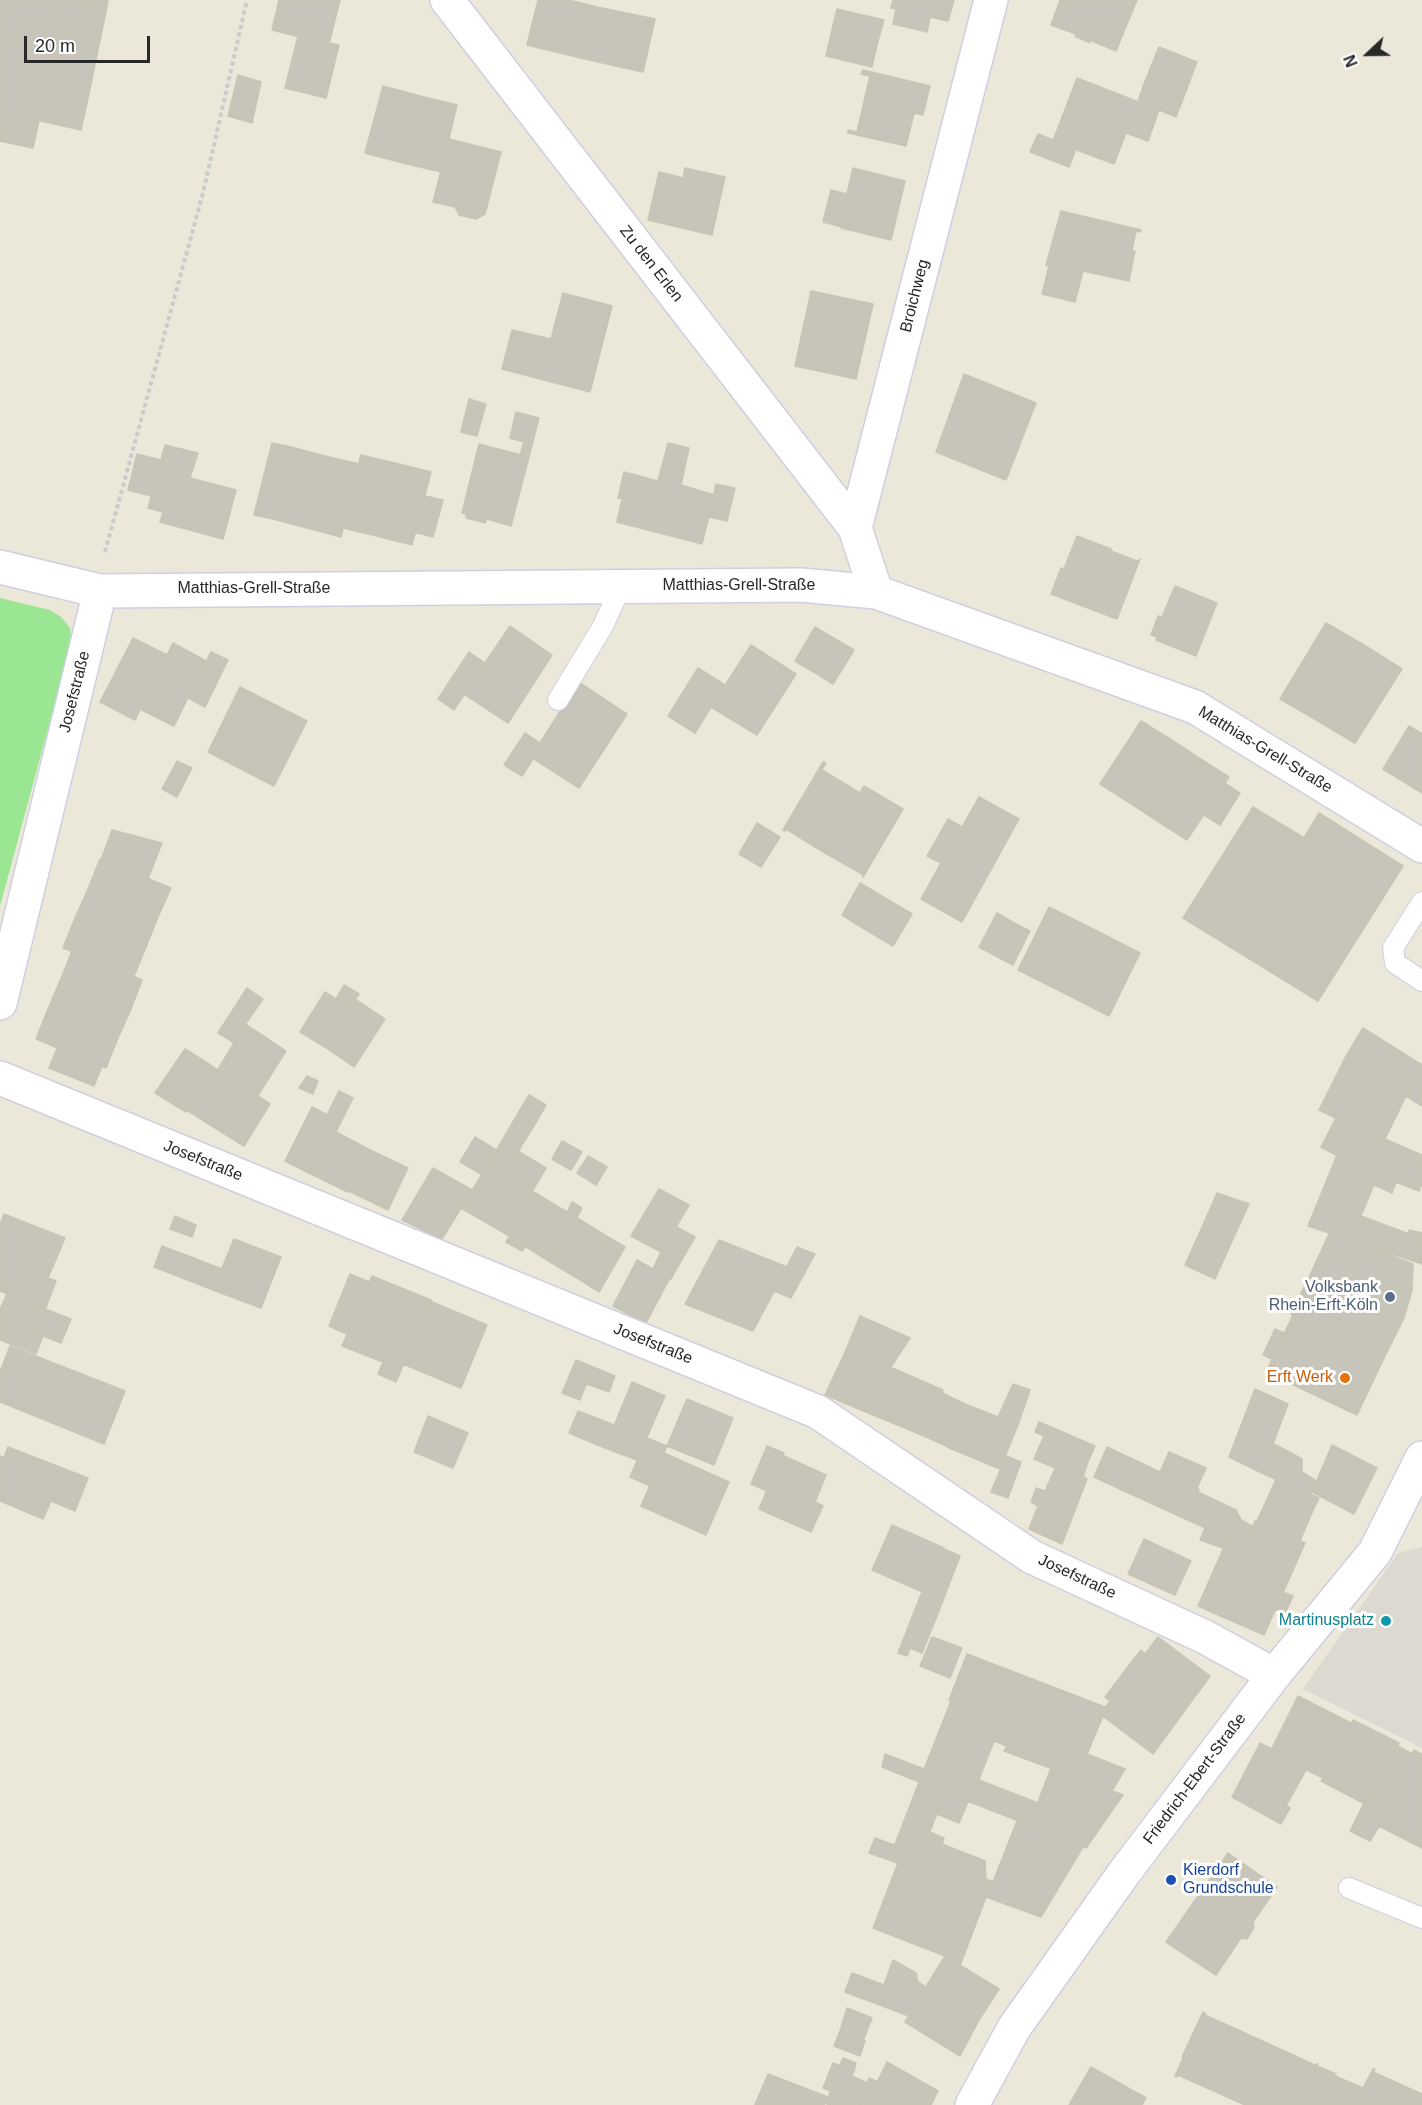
<!DOCTYPE html>
<html>
<head>
<meta charset="utf-8">
<style>
  body { margin:0 }
  #map { position:relative; width:1422px; height:2105px; overflow:hidden; background:#ece8d9; font-family:Arial,sans-serif }
  canvas { display:block }
  .north { position:absolute; left:1338px; top:24px; width:60px; height:60px; -webkit-text-stroke:4px #fff; paint-order:stroke; rotate:248deg; font-size:16px; font-weight:700; line-height:24px; text-align:center; color:#282828 }
  .north::after { content:''; display:block; margin:auto; width:21px; height:27px; background:#282828; clip-path:polygon(50% 0,100% 100%,50% 72%,0 100%) }
  .scale { position:absolute; left:24px; top:36px; width:126px; height:27px; box-sizing:border-box; border:3px solid #282828; border-top:0; padding-left:8px; font-size:18px; line-height:21px; white-space:nowrap; color:#282828; -webkit-text-stroke:4px #fff; paint-order:stroke }
</style>
</head>
<body>
<div id="map">
<canvas width="1422" height="2105"></canvas>
<div class="north">N</div>
<div class="scale">20 m</div>
</div>
<script>
const ctx = document.querySelector('canvas').getContext('2d');
ctx.lineJoin = 'round';
function fill(path, color) { ctx.fillStyle = color; ctx.fill(path, 'evenodd'); }
const shape = rows => new Path2D(rows.map(r => 'M' + r).join(''));
function trace(path, color, width, dash) { ctx.strokeStyle = color; ctx.lineWidth = width; ctx.lineCap = dash ? 'butt' : 'round'; ctx.setLineDash(dash || []); ctx.stroke(path); }
function write(font, color, halo, rows, align = 'center') {
  ctx.font = font + ' Arial,sans-serif'; ctx.lineWidth = 6; ctx.setLineDash([]); ctx.textBaseline = 'middle'; ctx.strokeStyle = halo; ctx.fillStyle = color; for (const [text, x, y, turn = 0] of rows) {
    ctx.save(); ctx.translate(x, y); ctx.rotate((+turn || 0) * Math.PI / 180); ctx.textAlign = isNaN(turn) ? turn : align; if (halo) ctx.strokeText(text, 0, 0); ctx.fillText(text, 0, 0); ctx.restore();
  }
}
const green = shape([
  [0,598,50,610,61,617,70,628,72,640,0,906]
]);
const plaza = shape([
  [1421,1547,1422,1548,1422,1748,1303,1689,1398,1553]
]);
const building = shape([
  [0,0,65,0,41,121,0,113,0,0],
  [65,0,80,0,107,6,91,84,50,76,65,0],
  [80,0,108,0,107,6,80,0],
  [279,0,340,0,329,44,272,30,279,0],
  [538,0,569,0,597,7,585,59,527,45,538,0],
  [893,0,954,0,948,21,930,17,927,32,893,24,896,9,891,8,893,0],
  [1060,0,1137,0,1116,51,1090,40,1090,43,1075,36,1076,34,1051,25,1060,0],
  [597,7,655,19,643,72,585,59,597,7],
  [837,9,884,20,878,41,832,30,837,9],
  [832,30,878,41,872,67,826,56,832,30],
  [298,36,339,45,326,98,285,88,298,36],
  [1159,47,1197,62,1183,99,1144,84,1159,47],
  [863,70,930,86,923,115,914,113,906,146,848,133,848,130,857,132,870,76,861,74,863,70],
  [238,75,261,82,252,123,228,116,238,75],
  [50,76,91,84,81,130,41,121,50,76],
  [1077,78,1159,110,1148,141,1126,133,1114,164,1053,141,1077,78],
  [1144,84,1183,99,1176,117,1138,101,1144,84],
  [383,86,420,96,403,163,365,153,383,86],
  [420,96,457,105,441,172,403,163,420,96],
  [0,113,39,121,33,148,0,141,0,113],
  [1038,134,1076,149,1069,167,1030,152,1038,134],
  [449,139,501,152,485,214,476,219,459,215,455,207,433,202,449,139],
  [685,168,725,177,712,235,648,220,659,172,683,178,685,168],
  [853,168,905,181,891,240,841,228,842,227,823,222,831,190,847,194,853,168],
  [1061,211,1141,230,1140,232,1136,231,1132,250,1135,251,1129,281,1083,271,1075,302,1042,294,1049,266,1046,265,1061,211],
  [811,291,873,304,856,379,795,366,811,291],
  [563,293,612,306,590,392,502,369,512,330,551,339,563,293],
  [964,374,1036,403,1006,480,936,452,964,374],
  [469,399,486,404,477,436,461,432,469,399],
  [516,412,539,418,529,457,520,455,524,442,510,438,516,412],
  [272,443,291,447,273,519,254,515,272,443],
  [668,443,689,448,681,485,714,495,702,544,617,522,622,499,618,498,624,472,658,481,668,443],
  [479,444,529,457,511,526,487,519,485,523,466,518,466,514,462,513,479,444],
  [165,445,198,453,190,478,236,490,223,539,160,522,163,512,148,508,165,445],
  [291,447,325,456,307,528,273,519,291,447],
  [137,454,161,460,151,496,128,490,137,454],
  [361,455,395,463,377,536,343,528,361,455],
  [325,456,359,464,341,537,307,528,325,456],
  [395,463,431,472,412,545,377,536,395,463],
  [716,484,735,488,727,521,709,517,716,484],
  [425,496,443,500,433,537,415,532,425,496],
  [1077,536,1111,549,1111,551,1137,561,1140,559,1117,619,1051,594,1061,568,1064,569,1077,536],
  [1175,586,1217,603,1196,656,1156,640,1157,637,1151,635,1158,616,1162,617,1175,586],
  [1326,623,1364,645,1318,721,1280,699,1326,623],
  [510,626,552,655,508,723,464,694,510,626],
  [815,627,837,640,817,674,795,661,815,627],
  [133,638,167,655,135,720,100,702,133,638],
  [837,640,854,650,833,684,817,674,837,640],
  [173,643,206,661,174,726,140,709,173,643],
  [751,645,796,674,757,735,711,707,751,645],
  [1364,645,1402,669,1355,743,1318,721,1364,645],
  [211,652,228,660,205,707,188,698,211,652],
  [469,652,485,663,454,710,438,699,469,652],
  [698,668,725,685,695,733,668,716,698,668],
  [579,682,627,714,579,788,531,757,579,682],
  [240,687,307,721,274,786,208,752,240,687],
  [1141,721,1170,739,1130,803,1100,784,1141,721],
  [1409,726,1422,734,1422,793,1383,769,1409,726],
  [525,733,540,743,531,757,533,759,522,776,504,765,525,733],
  [1170,739,1199,758,1159,822,1130,803,1170,739],
  [1199,758,1229,777,1187,840,1159,822,1199,758],
  [177,761,192,768,177,797,162,789,177,761],
  [823,762,826,763,822,770,860,793,825,853,786,829,785,831,783,830,823,762],
  [1225,783,1240,793,1220,825,1204,815,1225,783],
  [864,786,903,809,863,877,862,874,825,853,864,786],
  [979,797,1019,819,962,922,921,899,941,863,927,856,948,819,962,827,979,797],
  [1253,807,1304,838,1319,813,1403,866,1318,1001,1183,918,1253,807],
  [757,823,780,837,761,867,739,854,757,823],
  [112,830,162,843,148,879,101,860,112,830],
  [100,859,171,888,158,917,88,889,100,859],
  [860,883,885,898,866,930,842,915,860,883],
  [88,889,158,917,146,947,75,918,88,889],
  [885,898,912,914,893,946,866,930,885,898],
  [1049,907,1095,930,1064,993,1018,970,1049,907],
  [997,913,1014,923,996,956,979,947,997,913],
  [75,918,146,947,134,976,63,948,75,918],
  [1014,923,1030,931,1013,965,996,956,1014,923],
  [1095,930,1140,953,1109,1016,1064,993,1095,930],
  [72,951,142,980,131,1009,60,981,72,951],
  [60,981,131,1009,118,1038,48,1009,60,981],
  [344,985,359,994,350,1008,336,999,344,985],
  [247,988,263,999,233,1042,218,1033,247,988],
  [325,992,350,1008,325,1047,300,1032,325,992],
  [355,999,385,1019,354,1067,325,1047,355,999],
  [48,1009,118,1038,106,1068,36,1039,48,1009],
  [245,1024,271,1041,259,1058,233,1042,245,1024],
  [1363,1028,1422,1065,1406,1096,1345,1058,1363,1028],
  [271,1041,286,1051,257,1097,242,1086,271,1041],
  [234,1043,259,1058,242,1086,217,1071,234,1043],
  [57,1048,102,1066,94,1086,49,1068,57,1048],
  [185,1049,212,1066,185,1109,187,1110,186,1112,155,1093,185,1049],
  [1345,1058,1406,1096,1385,1139,1352,1126,1319,1110,1345,1058],
  [212,1066,242,1086,215,1128,185,1109,212,1066],
  [1422,1068,1422,1106,1406,1096,1422,1068],
  [307,1076,318,1081,313,1094,299,1088,307,1076],
  [242,1086,270,1104,244,1146,215,1128,242,1086],
  [339,1091,353,1098,341,1122,327,1115,339,1091],
  [529,1095,546,1105,535,1124,517,1115,529,1095],
  [312,1107,341,1122,315,1176,285,1161,312,1107],
  [517,1115,535,1124,505,1173,489,1163,517,1115],
  [1336,1118,1352,1126,1340,1157,1321,1147,1336,1118],
  [1353,1125,1422,1155,1422,1183,1419,1191,1378,1175,1340,1157,1353,1125],
  [336,1132,368,1149,348,1192,315,1176,336,1132],
  [475,1137,496,1150,481,1174,460,1162,475,1137],
  [562,1141,582,1152,571,1170,552,1159,562,1141],
  [368,1149,408,1168,388,1210,349,1191,368,1149],
  [518,1151,546,1168,533,1190,505,1173,518,1151],
  [1337,1155,1378,1175,1351,1240,1308,1226,1337,1155],
  [588,1156,607,1167,596,1185,577,1173,588,1156],
  [489,1163,533,1190,506,1234,461,1208,489,1163],
  [433,1168,472,1190,442,1239,402,1220,433,1168],
  [1378,1175,1396,1182,1392,1193,1374,1185,1378,1175],
  [659,1189,674,1197,648,1245,631,1236,659,1189],
  [532,1191,577,1218,550,1262,506,1234,532,1191],
  [1217,1193,1249,1204,1233,1239,1203,1225,1217,1193],
  [674,1197,689,1205,676,1227,662,1219,674,1197],
  [572,1202,582,1208,577,1218,567,1212,572,1202],
  [4,1214,65,1238,48,1278,56,1281,45,1310,0,1291,0,1225,4,1214],
  [175,1216,196,1225,192,1237,170,1229,175,1216],
  [1361,1216,1409,1234,1409,1230,1422,1233,1422,1264,1351,1240,1361,1216],
  [577,1218,608,1237,582,1281,550,1262,577,1218],
  [662,1219,695,1237,677,1268,658,1258,661,1252,648,1245,662,1219],
  [1203,1225,1233,1239,1215,1279,1185,1265,1203,1225],
  [1329,1234,1351,1240,1413,1264,1412,1290,1404,1318,1310,1275,1329,1234],
  [509,1237,525,1247,522,1251,506,1242,509,1237],
  [608,1237,625,1247,599,1292,582,1281,608,1237],
  [234,1239,281,1257,261,1308,213,1290,234,1239],
  [719,1240,787,1267,753,1331,685,1304,719,1240],
  [162,1246,222,1269,213,1290,154,1267,162,1246],
  [797,1247,815,1254,791,1298,774,1291,797,1247],
  [658,1258,677,1268,671,1279,670,1278,646,1323,613,1306,637,1260,653,1269,658,1258],
  [350,1274,369,1282,347,1334,329,1326,350,1274],
  [1310,1275,1404,1318,1384,1358,1291,1314,1310,1275],
  [372,1276,431,1300,396,1382,378,1374,383,1362,342,1346,372,1276],
  [7,1294,71,1319,61,1343,0,1319,0,1309,7,1294],
  [430,1301,487,1325,461,1388,403,1364,430,1301],
  [1293,1315,1384,1358,1357,1415,1266,1372,1293,1315],
  [860,1316,910,1338,891,1367,846,1350,860,1316],
  [0,1319,43,1336,36,1354,0,1340,0,1319],
  [1275,1329,1284,1333,1272,1359,1263,1355,1275,1329],
  [10,1346,125,1391,104,1444,0,1402,0,1372,10,1346],
  [846,1350,897,1370,878,1417,825,1395,846,1350],
  [576,1360,593,1367,580,1400,562,1393,576,1360],
  [593,1367,615,1376,609,1392,587,1384,593,1367],
  [897,1370,943,1390,924,1436,878,1417,897,1370],
  [632,1382,665,1396,637,1460,605,1448,632,1382],
  [1013,1384,1030,1390,1018,1425,998,1417,1013,1384],
  [1255,1389,1288,1404,1273,1444,1278,1446,1264,1474,1229,1457,1255,1389],
  [942,1393,965,1404,948,1447,924,1436,942,1393],
  [687,1399,733,1418,714,1465,667,1446,687,1399],
  [965,1404,1018,1425,1000,1469,947,1447,965,1404],
  [578,1411,614,1425,605,1448,569,1433,578,1411],
  [428,1416,468,1433,453,1468,414,1452,428,1416],
  [1039,1422,1095,1446,1088,1462,1063,1451,1055,1468,1034,1459,1044,1436,1035,1432,1039,1422],
  [647,1438,667,1446,650,1486,630,1477,647,1438],
  [1332,1445,1377,1468,1354,1514,1312,1492,1332,1445],
  [767,1446,784,1453,767,1491,751,1484,767,1446],
  [1278,1446,1302,1459,1302,1472,1316,1481,1310,1495,1264,1474,1278,1446],
  [8,1447,88,1478,75,1511,51,1501,43,1519,0,1501,0,1456,4,1458,8,1447],
  [1107,1447,1160,1472,1146,1501,1094,1477,1107,1447],
  [1063,1451,1088,1462,1083,1477,1087,1479,1062,1544,1029,1529,1038,1506,1031,1502,1036,1488,1045,1491,1063,1451],
  [1169,1452,1206,1468,1197,1488,1160,1472,1169,1452],
  [664,1453,729,1482,706,1535,641,1506,664,1453],
  [782,1455,826,1475,815,1502,823,1506,811,1532,759,1509,782,1455],
  [1006,1456,1021,1462,1008,1498,991,1492,1006,1456],
  [1160,1472,1199,1489,1198,1492,1236,1510,1241,1520,1254,1527,1245,1546,1146,1501,1160,1472],
  [1276,1479,1319,1498,1311,1515,1269,1495,1276,1479],
  [1269,1495,1311,1515,1300,1541,1305,1543,1294,1568,1245,1546,1255,1521,1257,1521,1269,1495],
  [892,1525,944,1548,925,1593,872,1570,892,1525],
  [1205,1528,1228,1538,1223,1548,1200,1540,1205,1528],
  [1228,1538,1294,1568,1264,1635,1198,1606,1228,1538],
  [1144,1539,1191,1561,1175,1595,1128,1574,1144,1539],
  [944,1549,960,1556,937,1616,916,1607,922,1592,925,1593,944,1549],
  [1283,1592,1293,1596,1285,1614,1275,1609,1283,1592],
  [916,1607,937,1616,922,1653,910,1648,907,1656,898,1653,916,1607],
  [932,1637,962,1648,950,1678,920,1666,932,1637],
  [1158,1637,1210,1676,1188,1706,1130,1664,1141,1650,1145,1654,1158,1637],
  [967,1654,1105,1707,1100,1714,1103,1716,1087,1754,949,1700,967,1654],
  [1130,1664,1188,1706,1153,1754,1100,1714,1110,1701,1105,1697,1130,1664],
  [1298,1696,1351,1723,1323,1778,1270,1752,1298,1696],
  [951,1701,1002,1721,970,1802,919,1782,951,1701],
  [1353,1720,1399,1743,1367,1805,1321,1781,1353,1720],
  [1002,1721,1017,1727,1007,1746,994,1741,1002,1721],
  [1017,1727,1087,1754,1125,1769,1112,1791,1004,1751,1017,1727],
  [1260,1743,1272,1749,1270,1752,1306,1770,1286,1806,1290,1808,1281,1824,1232,1797,1260,1743],
  [1398,1746,1412,1754,1414,1750,1422,1754,1422,1848,1379,1826,1370,1841,1350,1831,1364,1803,1367,1805,1398,1746],
  [885,1754,924,1769,919,1782,882,1767,885,1754],
  [1051,1768,1123,1795,1086,1848,1029,1825,1051,1768],
  [979,1780,1038,1803,1029,1825,970,1802,979,1780],
  [919,1782,945,1793,915,1870,889,1860,919,1782],
  [945,1793,968,1802,959,1823,937,1814,945,1793],
  [1017,1821,1083,1847,1041,1917,986,1897,993,1882,1017,1821],
  [930,1832,944,1838,942,1844,985,1861,986,1879,979,1894,915,1870,930,1832],
  [875,1838,894,1845,889,1860,869,1853,875,1838],
  [1228,1853,1277,1887,1253,1922,1254,1927,1247,1939,1241,1938,1216,1975,1166,1942,1228,1853],
  [898,1863,986,1897,960,1966,945,1956,873,1928,898,1863],
  [986,1879,993,1882,986,1897,979,1894,986,1879],
  [945,1956,999,1989,979,2020,919,1998,945,1956],
  [893,1960,916,1973,918,1982,926,1987,919,1998,884,1985,893,1960],
  [852,1973,884,1985,919,1998,909,2016,845,1992,852,1973],
  [919,1998,979,2020,960,2056,905,2022,919,1998],
  [847,2008,872,2018,863,2041,840,2031,847,2008],
  [1203,2012,1205,2013,1205,2015,1315,2065,1318,2064,1317,2066,1336,2074,1335,2076,1363,2088,1373,2069,1375,2069,1373,2072,1422,2094,1422,2105,1245,2105,1178,2075,1177,2077,1175,2076,1183,2058,1182,2057,1203,2012],
  [840,2031,865,2041,860,2056,834,2046,840,2031],
  [843,2058,856,2063,854,2071,840,2065,843,2058],
  [887,2062,938,2091,931,2105,866,2105,887,2062],
  [833,2063,854,2071,852,2076,867,2083,869,2078,878,2082,866,2105,823,2088,833,2063],
  [1091,2067,1146,2098,1142,2105,1069,2105,1091,2067],
  [768,2074,828,2097,824,2105,755,2105,768,2074],
  [831,2091,863,2103,862,2105,829,2105,825,2103,831,2091]
]);
const path = shape([
  [105,552,203,193,247,0]
]);
const lane = shape([
  [558,700,603,626,621,586],
  [1422,902,1393,948,1395,963,1422,981],
  [1349,1888,1422,1918]
]);
const street = shape([
  [447,0,855,528],
  [0,567,100,591,801,585,876,592,1195,707,1422,846],
  [876,592,855,528,991,0],
  [0,1003,100,591],
  [0,1078,818,1412,1032,1557,1205,1637,1274,1675]
]);
const secondary = shape([
  [972,2105,1014,2028,1124,1873,1274,1675,1375,1552,1422,1458]
]);
const markers = [
  [1390,1297,6,"#5c6f8a"],
  [1345,1378,6,"#e8710a"],
  [1386,1621,6,"#0f9aa8"],
  [1171,1880,6,"#1a4fb4"]
];
const streetNames = [
  ["Zu den Erlen",651,264,52],
  ["Broichweg",915,296,-76],
  ["Matthias-Grell-Straße",739,586],
  ["Matthias-Grell-Straße",254,589],
  ["Josefstraße",75,692,-76],
  ["Matthias-Grell-Straße",1265,750,31],
  ["Josefstraße",203,1161,22],
  ["Josefstraße",653,1344,22],
  ["Josefstraße",1077,1577,25],
  ["Friedrich-Ebert-Straße",1195,1779,-53]
];
const serviceNames = [
  ["Volksbank",1378,1288],
  ["Rhein-Erft-Köln",1378,1306]
];
const foodNames = [
  ["Erft Werk",1333,1378]
];
const cultureNames = [
  ["Martinusplatz",1374,1621]
];
const transitNames = [
  ["Kierdorf",1183,1871],
  ["Grundschule",1183,1889]
];
fill(green, '#9ae692');
fill(plaza, '#dcdad0');
fill(building, '#c7c4b9');
trace(building, '#c7c5b3', 1.5);
trace(lane, '#cfcee2', 22);
trace(street, '#cfcee2', 36);
trace(secondary, '#cfcee2', 36);
trace(path, '#cbcbcb', 4, [4.5, 3]);
trace(lane, '#fff', 20);
trace(street, '#fff', 33);
trace(secondary, '#fff', 33);
for (const [x, y, r, color] of markers) { const dot = new Path2D(); dot.arc(x, y, r, 0, 2 * Math.PI); ctx.fillStyle = color; ctx.fill(dot); trace(dot, '#fff', 2); }
write('16px', '#282828', '#fff', streetNames);
write('16px', '#4e5e75', '#fff', serviceNames, 'right');
write('16px', '#c56008', '#fff', foodNames, 'right');
write('16px', '#0d838f', '#fff', cultureNames, 'right');
write('16px', '#164399', '#fff', transitNames, 'left');
</script>
</body>
</html>
